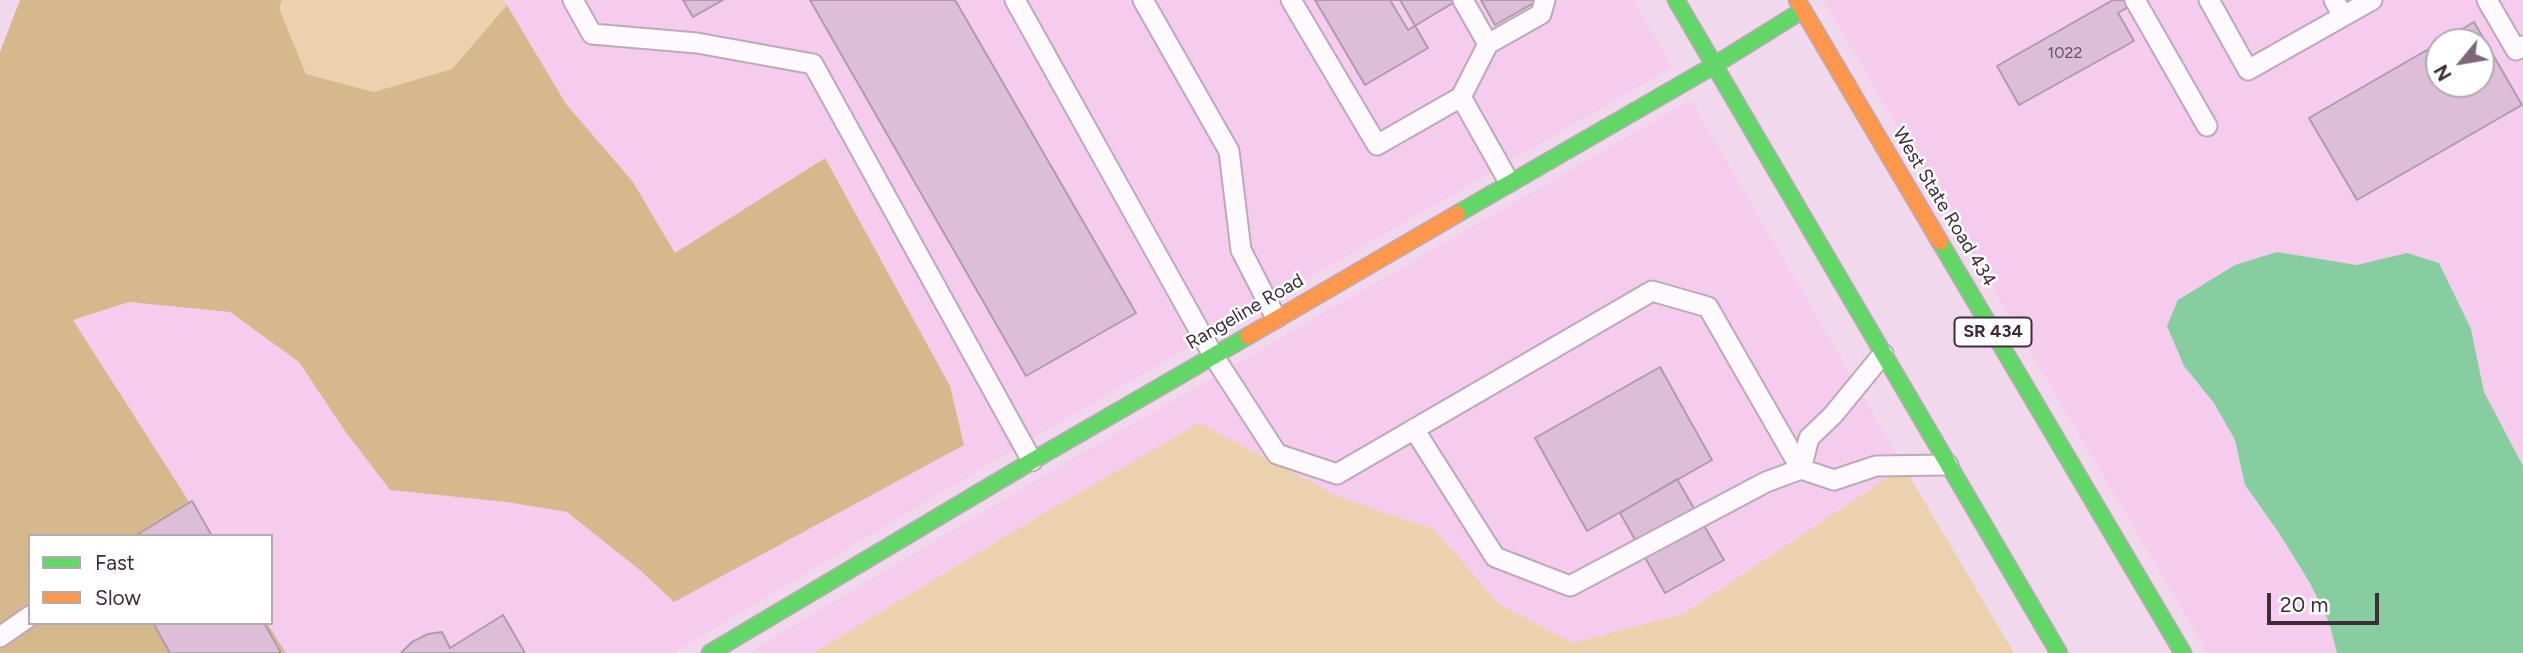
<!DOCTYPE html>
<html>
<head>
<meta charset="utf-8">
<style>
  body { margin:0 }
  #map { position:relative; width:2523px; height:653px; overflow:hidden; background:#f2d8ed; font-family:Figtree,sans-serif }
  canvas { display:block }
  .legend { position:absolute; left:28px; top:534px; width:245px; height:91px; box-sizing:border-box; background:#fff; border:2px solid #b2abb1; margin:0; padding:9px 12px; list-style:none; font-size:21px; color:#3e2c3b }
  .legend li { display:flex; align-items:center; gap:14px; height:35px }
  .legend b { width:35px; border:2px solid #b2abb1 }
  .north { position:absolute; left:2425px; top:28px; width:70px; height:70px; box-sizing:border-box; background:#fff; border:2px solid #b2abb1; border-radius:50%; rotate:240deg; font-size:19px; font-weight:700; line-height:28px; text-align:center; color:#3e2c3b }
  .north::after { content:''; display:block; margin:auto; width:24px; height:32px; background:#7d6879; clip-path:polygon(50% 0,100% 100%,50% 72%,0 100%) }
  .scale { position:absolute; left:2267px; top:593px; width:112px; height:32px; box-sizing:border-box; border:4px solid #3e2c3b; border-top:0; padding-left:9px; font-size:21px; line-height:24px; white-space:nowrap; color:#3e2c3b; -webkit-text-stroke:5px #fff; paint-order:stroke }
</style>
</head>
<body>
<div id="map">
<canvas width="2523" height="653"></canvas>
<ul class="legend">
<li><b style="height:9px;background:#63d668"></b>Fast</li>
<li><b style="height:9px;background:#ff974d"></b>Slow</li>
</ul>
<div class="north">N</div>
<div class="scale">20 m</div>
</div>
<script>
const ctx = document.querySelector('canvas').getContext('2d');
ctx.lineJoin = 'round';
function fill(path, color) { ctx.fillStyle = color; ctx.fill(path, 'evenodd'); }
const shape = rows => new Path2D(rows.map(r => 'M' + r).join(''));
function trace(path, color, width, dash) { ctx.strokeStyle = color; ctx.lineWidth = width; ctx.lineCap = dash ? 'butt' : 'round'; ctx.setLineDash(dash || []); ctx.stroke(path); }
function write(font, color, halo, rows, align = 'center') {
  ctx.font = font + ' Figtree,sans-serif'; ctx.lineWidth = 5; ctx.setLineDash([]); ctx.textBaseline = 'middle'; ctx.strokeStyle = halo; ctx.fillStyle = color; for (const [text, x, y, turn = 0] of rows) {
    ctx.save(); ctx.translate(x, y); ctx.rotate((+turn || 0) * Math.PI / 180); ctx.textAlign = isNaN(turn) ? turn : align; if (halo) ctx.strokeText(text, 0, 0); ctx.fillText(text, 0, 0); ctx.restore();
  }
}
const built = shape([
  [504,0,1634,0,1672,67,1036,436,673,653,286,653,267,623,271,623,271,536,211,536,73,320,129,302,230,312,299,362,345,431,390,490,506,502,567,512,641,571,674,601,825,158,675,253,633,182,566,104],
  [1823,0,2523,0,2523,466,2484,392,2471,329,2407,254,2357,265,2277,252,2184,366,2214,403,2235,440,2245,486,2279,533,2310,583,2329,622,2337,653,2208,653],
  [2439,42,2481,42,2481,84,2439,84],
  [1691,100,1904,467,1683,614,1573,643,1500,605,1433,529,1339,497,1199,424,1031,521,813,653,748,653,1055,469]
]);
const green = shape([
  [282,0,504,0,507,5,452,69,374,92,306,74,279,8],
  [1199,423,1339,497,1433,529,1500,605,1573,643,1683,614,1904,467,2014,653,813,653,1031,521]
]);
const forest = shape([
  [20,0,282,0,279,8,306,74,374,92,452,69,507,5,566,104,633,182,675,253,825,158,950,386,964,445,674,602,641,571,567,512,506,502,390,490,345,431,299,362,230,312,129,302,73,320,211,536,30,536,30,623,267,623,286,653,0,653,0,52]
]);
const water = shape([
  [2277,252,2357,265,2407,253,2439,263,2471,329,2484,392,2523,466,2523,653,2337,653,2329,622,2310,583,2279,533,2245,485,2235,440,2214,403,2184,366,2167,326,2178,300,2235,265]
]);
const building = shape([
  [683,0,723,0,693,17,683,0],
  [810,0,955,0,1136,313,1026,376,810,0],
  [1315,0,1400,0,1428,48,1365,85,1315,0],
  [1390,0,1458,0,1408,30,1390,0],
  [1481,0,1539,0,1495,25,1481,0],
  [2113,0,2127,0,2130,6,2118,13,2134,41,2019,105,1997,66,2113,0],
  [2474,22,2522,105,2357,200,2309,118,2439,43,2439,84,2481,84,2481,42,2440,42,2474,22],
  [1660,367,1712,460,1587,531,1535,438,1660,367],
  [1677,479,1724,560,1665,593,1620,513,1677,479],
  [192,501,212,536,135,536,192,501],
  [503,615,525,653,401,653,412,642,428,634,442,632,450,648,503,615],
  [153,623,264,623,281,653,170,653,153,623]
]);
const lane = shape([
  [573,0,592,34,697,43,813,64,1032,461],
  [1015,0,1213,355,1277,454,1337,474,1652,291,1708,307,1801,469,1766,482,1570,586,1495,557,1414,429],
  [1143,0,1229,151,1241,250,1276,318],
  [1291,0,1377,145,1461,97,1509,182],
  [1463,0,1488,44,1541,14,1545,0],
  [2135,0,2207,126],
  [2209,0,2248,70,2372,0],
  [2334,0,2343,16],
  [2487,0,2516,50,2523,46],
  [1461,97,1488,44],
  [1883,354,1833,415,1809,438,1801,469,1834,480,1876,466,1948,465],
  [0,637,30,616]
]);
const fast = shape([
  [1676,0,2059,653],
  [1457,214,1713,66,1803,10],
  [1940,242,2183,653],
  [710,653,1032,461,1248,336]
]);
const slow = shape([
  [1797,0,1940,242],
  [1248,336,1457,214]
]);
const numberNames = [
  ["1022",2065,53]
];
const shields = [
  [1993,332,77]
];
const shieldNames = [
  ["SR 434",1993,332]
];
const streetNames = [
  ["West State Road 434",1944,207,59],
  ["Rangeline Road",1245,312,-30]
];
fill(built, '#f5ccee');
fill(green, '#ecd1ad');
fill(forest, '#d5b98c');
fill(water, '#86ce9f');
fill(building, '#dcbed8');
trace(building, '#af9bab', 2);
trace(lane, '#bda9b9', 23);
trace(fast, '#bda9b9', 19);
trace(slow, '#bda9b9', 19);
trace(lane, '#fdf9fc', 19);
trace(fast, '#63d668', 16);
trace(slow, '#ff974d', 16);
write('16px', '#665062', null, numberNames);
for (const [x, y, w] of shields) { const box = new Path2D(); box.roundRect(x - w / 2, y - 14.5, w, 29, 5); ctx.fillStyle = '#fff'; ctx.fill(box); trace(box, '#3e2c3b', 2); }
write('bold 18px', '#3e2c3b', null, shieldNames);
write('19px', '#3e2c3b', '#fff', streetNames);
</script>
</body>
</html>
